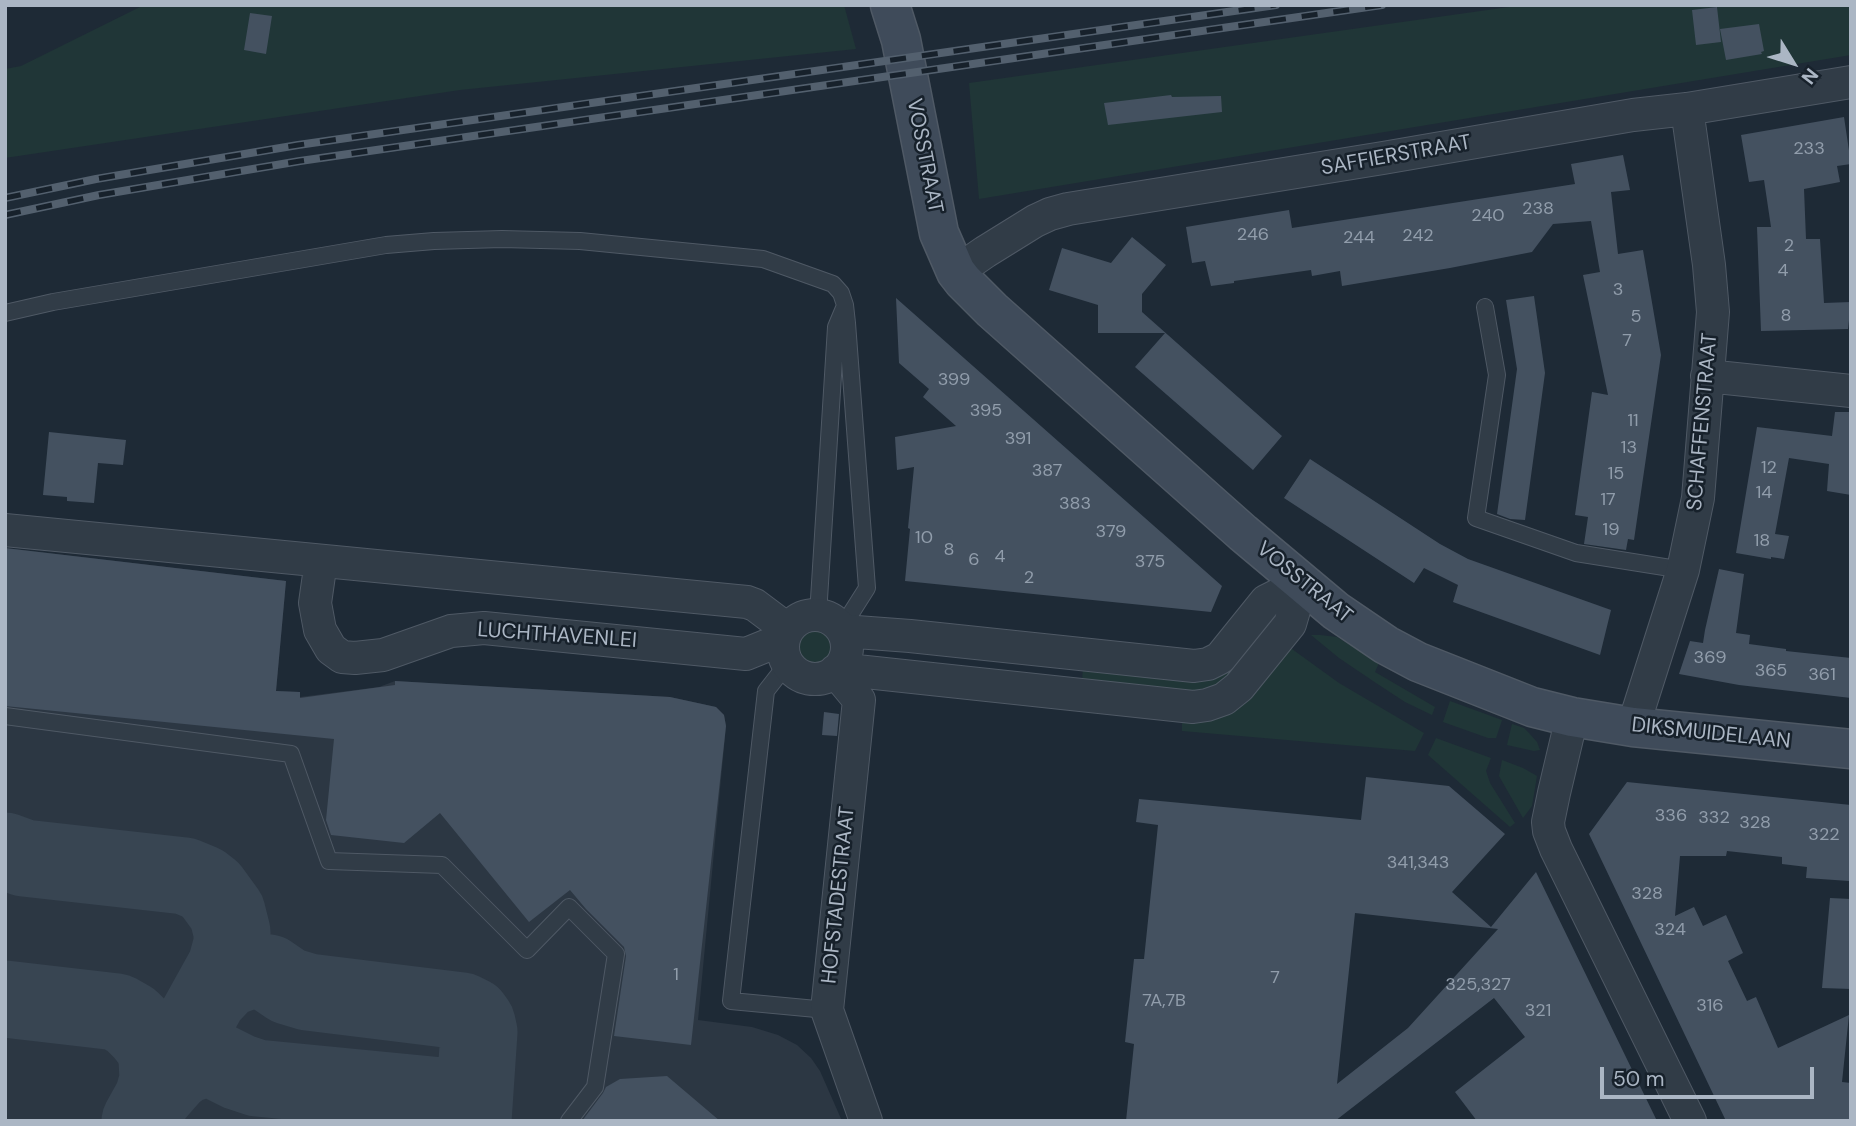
<!DOCTYPE html>
<html>
<head>
<meta charset="utf-8">
<style>
  body { margin:0 }
  #map { position:relative; width:1856px; height:1126px; overflow:hidden; background:#1e2a36; font-family:"DM Sans",sans-serif }
  canvas { display:block }
  .frame { position:absolute; inset:0; border:7px solid #abb6c4; pointer-events:none }
  .north { position:absolute; left:1758px; top:28px; width:70px; height:70px; -webkit-text-stroke:5px #17212b; paint-order:stroke; rotate:128deg; font-size:19px; font-weight:700; line-height:28px; text-align:center; color:#abb6c4 }
  .north::after { content:''; display:block; margin:auto; width:24px; height:32px; background:#abb6c4; clip-path:polygon(50% 0,100% 100%,50% 72%,0 100%) }
  .scale { position:absolute; left:1600px; top:1067px; width:214px; height:32px; box-sizing:border-box; border:4px solid #abb6c4; border-top:0; padding-left:9px; font-size:21px; line-height:24px; white-space:nowrap; color:#abb6c4; -webkit-text-stroke:5px #17212b; paint-order:stroke }
</style>
</head>
<body>
<div id="map">
<canvas width="1856" height="1126"></canvas>
<div class="frame"></div>
<div class="north">N</div>
<div class="scale">50 m</div>
</div>
<script>
const ctx = document.querySelector('canvas').getContext('2d');
ctx.lineJoin = 'round';
function fill(path, color) { ctx.fillStyle = color; ctx.fill(path, 'evenodd'); }
const shape = rows => new Path2D(rows.map(r => 'M' + r).join(''));
function trace(path, color, width, dash) { ctx.strokeStyle = color; ctx.lineWidth = width; ctx.lineCap = dash ? 'butt' : 'round'; ctx.setLineDash(dash || []); ctx.stroke(path); }
function write(font, color, halo, rows, align = 'center') {
  ctx.font = font + ' "DM Sans",sans-serif'; ctx.lineWidth = 5; ctx.setLineDash([]); ctx.textBaseline = 'middle'; ctx.strokeStyle = halo; ctx.fillStyle = color; for (const [text, x, y, turn = 0] of rows) {
    ctx.save(); ctx.translate(x, y); ctx.rotate((+turn || 0) * Math.PI / 180); ctx.textAlign = isNaN(turn) ? turn : align; if (halo) ctx.strokeText(text, 0, 0); ctx.fillText(text, 0, 0); ctx.restore();
  }
}
const airport = shape([
  [5,548,286,581,276,691,300,692,300,697,379,687,395,681,670,697,716,707,724,715,726,726,698,1020,752,1027,778,1035,797,1045,811,1058,820,1071,842,1121,5,1121]
]);
const green = shape([
  [144,5,844,5,856,49,460,90,5,158,5,69,21,66],
  [1523,5,1851,5,1851,55,979,199,969,83],
  [1262,625,1270,631,1225,684,1193,693,1082,683,1083,665,1200,675],
  '798 648a18 18 0 1 1 36 0a18 18 0 1 1-36 0Z',
  [1311,635,1320,635,1337,637,1379,663,1375,672,1435,707,1432,715,1405,702,1376,683,1339,658],
  [1288,648,1292,649,1339,683,1424,733,1415,751,1182,731,1182,723,1211,718],
  [1450,701,1502,720,1496,738,1488,738,1443,722],
  [1512,724,1524,728,1529,733,1537,742,1540,750,1534,751,1507,745],
  [1436,738,1491,758,1486,771,1490,783,1515,823,1510,827,1428,755],
  [1502,760,1523,768,1537,776,1532,806,1523,818,1499,776]
]);
const taxiway = shape([
  [5,851,24,858,185,876,202,883,211,890,227,912,232,932,232,944,226,966,140,1121],
  [208,998,226,979,250,970,269,973,288,986,308,992,462,1011,472,1016,477,1023,479,1032,473,1121],
  [5,999,117,1012,131,1020,143,1032,154,1046,157,1059,158,1080,153,1097],
  [153,1097,174,1073,185,1065,207,1058,215,1060,239,1072,257,1078,442,1096,449,1098,462,1106,466,1111,469,1121]
]);
const building = shape([
  [1717,7,1721,42,1696,45,1692,10],
  [250,13,272,16,266,54,244,50],
  [1759,24,1764,51,1761,52,1762,54,1726,60,1720,29],
  [1171,95,1172,97,1221,96,1222,112,1108,125,1104,103],
  [1844,117,1851,164,1837,166,1840,182,1804,189,1806,239,1820,239,1824,303,1851,302,1848,329,1761,331,1757,227,1771,227,1764,180,1749,182,1741,135],
  [1623,155,1630,190,1611,192,1618,254,1643,250,1661,355,1634,540,1628,539,1626,550,1584,544,1588,517,1575,515,1592,392,1608,395,1583,275,1600,272,1591,221,1553,224,1532,252,1450,268,1342,286,1340,271,1312,276,1311,270,1234,281,1234,283,1211,286,1205,261,1192,263,1186,227,1289,210,1292,228,1575,184,1571,164],
  [1132,237,1166,265,1142,294,1142,312,1282,436,1253,470,1135,367,1165,333,1098,333,1098,305,1049,290,1062,248,1111,263],
  [1534,296,1545,373,1525,520,1510,519,1497,514,1517,369,1506,300],
  [896,298,1222,586,1211,612,905,581,910,529,908,528,914,467,897,470,895,437,956,426,923,397,929,389,899,363],
  [1835,412,1851,412,1851,495,1827,491,1829,464,1789,458,1775,534,1789,536,1784,559,1771,557,1771,559,1736,553,1757,427,1832,436],
  [49,432,126,440,123,465,98,463,94,503,67,501,67,497,43,495],
  [1310,459,1440,544,1468,559,1611,610,1600,655,1453,602,1458,585,1424,568,1414,583,1284,498],
  [5,548,286,581,276,691,300,692,300,698,395,685,395,681,670,697,716,707,724,715,726,726,691,1045,614,1036,626,956,624,947,586,909,570,890,529,922,440,813,404,843,331,835,326,820,334,739,5,706],
  [1719,569,1744,574,1736,633,1750,635,1749,644,1786,649,1786,651,1851,658,1851,698,1739,685,1679,674,1690,641,1703,643,1705,630],
  [824,712,839,714,837,736,822,735],
  [1366,777,1449,786,1505,834,1452,892,1491,927,1536,872,1657,1121,1477,1121,1455,1092,1525,1037,1494,998,1335,1121,1126,1121,1134,1044,1125,1042,1134,959,1144,959,1158,825,1136,822,1139,799,1361,820],
  [1355,913,1498,929,1408,1028,1337,1084],
  [1627,782,1851,805,1849,881,1806,878,1807,867,1782,864,1782,857,1727,851,1726,856,1680,856,1675,916,1694,907,1703,926,1726,915,1743,953,1728,961,1747,1001,1756,997,1778,1048,1849,1015,1842,1082,1851,1083,1851,1121,1726,1121,1589,834],
  [1830,898,1851,899,1851,989,1822,988],
  [667,1076,720,1121,582,1121,603,1093,606,1087,620,1079]
]);
const lane = shape([
  [1485,307,1497,375,1476,518,1576,553,1683,570],
  [5,313,53,302,386,245,434,241,502,239,580,241,763,259,833,284,841,293,845,305,847,323,867,588,841,629],
  [818,615,836,327,844,308],
  [787,664,766,691,731,1001,827,1010],
  [5,716,291,754,329,861,442,865,527,950,569,907,616,954,595,1087,569,1121]
]);
const street = shape([
  [956,272,985,252,1035,221,1050,214,1068,209,1383,158,1633,115,1687,109,1851,82],
  [1707,376,1851,391],
  [5,530,747,602,755,605,787,629],
  [321,561,315,603,320,630,331,649,342,657,355,658,383,655,451,631,484,628,746,654,783,639],
  '783 647a32 32 0 1 1 64 0a32 32 0 1 1-64 0Z',
  [843,631,910,636,1194,666,1208,664,1220,658,1266,601,1302,583],
  [838,669,1193,707,1207,705,1224,699,1239,687,1290,624,1302,583],
  [835,671,859,700,827,1010,866,1121],
  [1572,717,1554,793,1548,822,1549,831,1556,849,1690,1121],
  [1633,727,1683,570,1698,498,1713,312,1709,265,1687,109]
]);
const secondary = shape([
  [890,5,901,40,939,233,956,272,963,281,992,310,1243,533,1336,611,1386,645,1418,662,1532,707,1572,717,1633,727,1851,749]
]);
const rail = shape([
  [5,198,96,179,298,145,1276,5],
  [5,215,99,195,300,161,1382,5]
]);
const numberNames = [
  ["233",1809,149],
  ["238",1538,209],
  ["240",1488,216],
  ["246",1253,235],
  ["242",1418,236],
  ["244",1359,238],
  ["2",1789,246],
  ["4",1783,271],
  ["3",1618,290],
  ["8",1786,316],
  ["5",1636,317],
  ["7",1627,341],
  ["399",954,380],
  ["395",986,411],
  ["11",1633,421],
  ["391",1018,439],
  ["13",1629,448],
  ["12",1769,468],
  ["387",1047,471],
  ["15",1616,474],
  ["14",1764,493],
  ["17",1608,500],
  ["383",1075,504],
  ["19",1611,530],
  ["379",1111,532],
  ["10",924,538],
  ["18",1762,541],
  ["8",949,550],
  ["4",1000,557],
  ["6",974,560],
  ["375",1150,562],
  ["2",1029,578],
  ["369",1710,658],
  ["365",1771,671],
  ["361",1822,675],
  ["336",1671,816],
  ["332",1714,818],
  ["328",1755,823],
  ["322",1824,835],
  ["341,343",1418,863],
  ["328",1647,894],
  ["324",1670,930],
  ["1",676,975],
  ["7",1275,978],
  ["325,327",1478,985],
  ["7A,7B",1164,1001],
  ["316",1710,1006],
  ["321",1538,1011]
];
const streetNames = [
  ["VOSSTRAAT",924,156,79],
  ["SAFFIERSTRAAT",1396,156,-10],
  ["SCHAFFENSTRAAT",1703,422,-85],
  ["VOSSTRAAT",1304,583,39],
  ["LUCHTHAVENLEI",557,636,4],
  ["DIKSMUIDELAAN",1711,734,6],
  ["HOFSTADESTRAAT",839,895,-84]
];
fill(airport, '#2c3743');
fill(green, '#203637');
trace(taxiway, '#384552', 77);
fill(building, '#445160');
trace(lane, '#4f5965', 18);
trace(street, '#4f5965', 34);
trace(secondary, '#4f5965', 41);
trace(lane, '#313c47', 16);
trace(street, '#313c47', 32);
trace(secondary, '#3f4b5a', 38);
trace(rail, '#53606e', 8);
trace(rail, '#17212b', 5, [16]);
write('18px', '#919dab', null, numberNames);
write('21px', '#abb6c4', '#17212b', streetNames);
</script>
</body>
</html>
